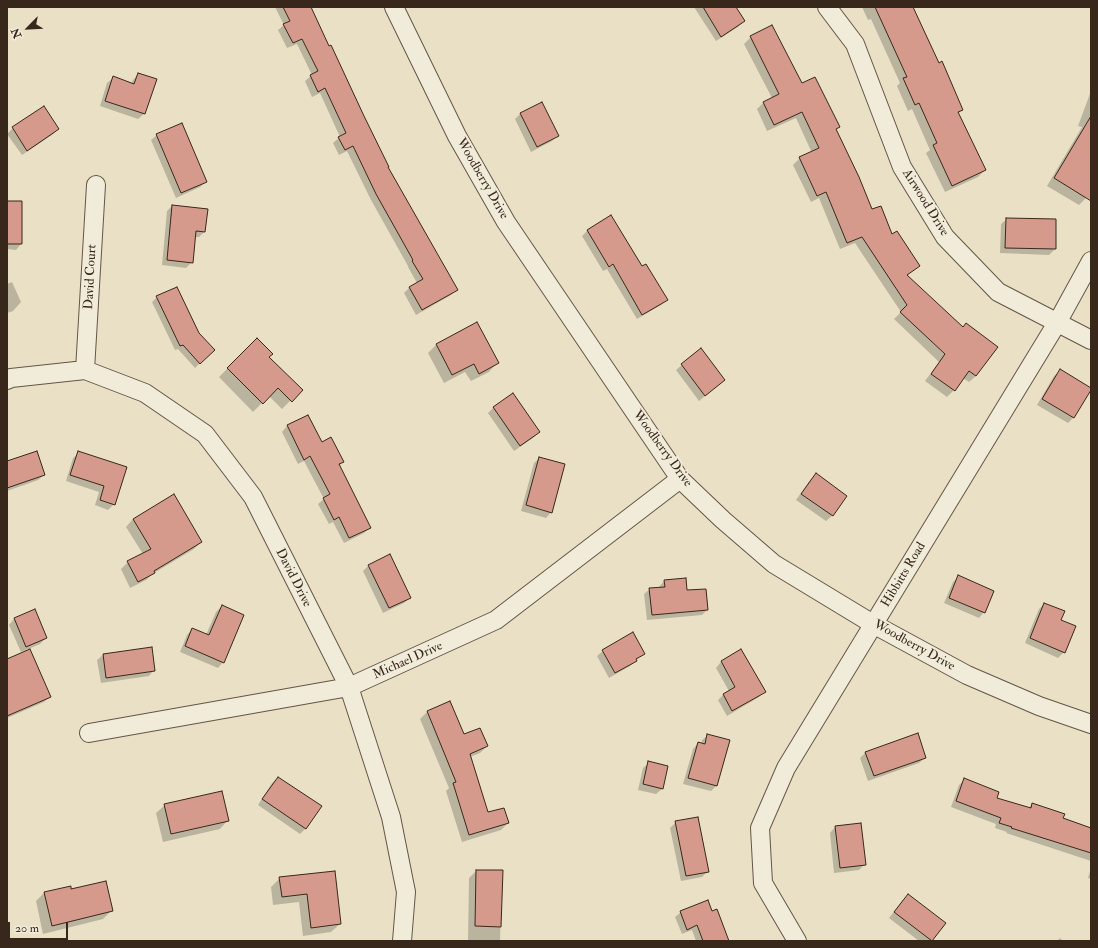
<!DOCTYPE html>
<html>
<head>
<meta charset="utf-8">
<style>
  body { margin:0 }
  #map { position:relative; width:1098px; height:948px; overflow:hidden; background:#e9e0c6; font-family:"IM FELL Double Pica",serif }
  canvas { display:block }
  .frame { position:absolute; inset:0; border:8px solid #37281b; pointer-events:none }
  .north { position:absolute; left:8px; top:8px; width:40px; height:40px; -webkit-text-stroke:3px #f1ebda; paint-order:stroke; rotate:246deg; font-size:11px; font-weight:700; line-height:16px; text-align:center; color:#37281b }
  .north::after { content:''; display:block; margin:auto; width:14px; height:18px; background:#37281b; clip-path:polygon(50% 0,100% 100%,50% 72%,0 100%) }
  .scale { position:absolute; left:8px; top:922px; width:60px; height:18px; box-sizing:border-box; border:2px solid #37281b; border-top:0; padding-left:5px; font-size:12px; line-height:14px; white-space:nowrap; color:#37281b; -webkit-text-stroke:3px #f1ebda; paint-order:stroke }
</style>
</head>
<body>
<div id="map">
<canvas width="1098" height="948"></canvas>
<div class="frame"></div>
<div class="north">N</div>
<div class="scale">20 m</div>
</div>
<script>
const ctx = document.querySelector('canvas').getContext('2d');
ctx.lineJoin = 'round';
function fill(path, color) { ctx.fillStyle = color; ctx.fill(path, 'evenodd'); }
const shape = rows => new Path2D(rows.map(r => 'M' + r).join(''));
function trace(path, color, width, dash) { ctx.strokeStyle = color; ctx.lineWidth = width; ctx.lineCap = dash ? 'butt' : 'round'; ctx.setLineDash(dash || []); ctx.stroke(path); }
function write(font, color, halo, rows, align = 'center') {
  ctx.font = font + ' "IM FELL Double Pica",serif'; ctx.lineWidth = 4; ctx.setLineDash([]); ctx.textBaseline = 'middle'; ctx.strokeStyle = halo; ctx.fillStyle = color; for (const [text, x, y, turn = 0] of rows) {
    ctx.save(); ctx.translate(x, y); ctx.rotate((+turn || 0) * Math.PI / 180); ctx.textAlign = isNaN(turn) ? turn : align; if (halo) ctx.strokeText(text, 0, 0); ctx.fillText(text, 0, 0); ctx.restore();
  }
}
const shadow = shape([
  [275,7,310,7,387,168,457,289,451,295,416,315,404,293,409,288,417,283,408,267,408,266,371,200,347,151,339,155,333,143,340,137,320,93,312,97,305,81,312,75,297,44,287,48,278,30,284,25],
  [694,7,735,7,744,21,738,27,716,41],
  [862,7,912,7,938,64,962,110,958,114,985,170,978,177,945,192,926,153,930,150,912,109,908,111,897,86,900,83,871,19,868,20],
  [771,26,802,84,838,127,836,130,871,210,918,266,907,276,976,376,969,382,963,378,954,390,947,397,925,381,939,362,894,319,901,312,855,243,840,249,819,198,811,202,793,165,800,158,812,153,796,118,767,131,757,109,764,102,772,98,744,44,751,37],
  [138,74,155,80,144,114,138,119,100,106,107,83,113,78,131,84,133,80],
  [1091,91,1091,189,1086,198,1079,205,1047,186,1082,127,1078,126],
  [520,114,558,135,552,141,531,152,515,119],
  [13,128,58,129,52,135,22,155,7,134],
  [157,135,206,182,200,187,176,198,151,140],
  [7,202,21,244,16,250,7,249],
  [172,206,204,232,199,237,194,237,192,262,186,268,162,265,167,211],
  [1007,219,1055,220,1055,249,1049,255,1000,253,1001,224],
  [588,230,641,268,666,300,661,305,637,319,607,269,603,271,582,236],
  [12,282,21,302,13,311,7,313,7,284],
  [157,297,198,334,213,350,195,368,178,349,175,350,152,302],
  [257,339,268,357,301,390,282,409,269,396,253,412,219,377],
  [436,345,497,363,489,372,471,381,465,372,444,383,428,353],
  [701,349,724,380,699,401,676,370],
  [1060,371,1074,417,1068,423,1037,405,1054,376],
  [494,407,539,432,533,438,514,451,488,413],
  [307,416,322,443,343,462,339,466,370,528,364,533,344,543,333,522,329,524,318,504,324,499,304,461,298,464,282,432,287,426],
  [79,453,126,468,114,504,108,510,95,505,99,492,66,481,73,458],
  [539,458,551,512,546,518,521,511,534,463],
  [7,462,44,475,38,480,7,491],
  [816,475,845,497,832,516,826,521,796,500,810,480],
  [133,519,201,542,194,549,154,573,146,580,130,588,121,569,128,562,143,554,126,527],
  [368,566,410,598,404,603,383,613,363,571],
  [959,577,984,612,979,618,944,603,953,582],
  [664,581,686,591,707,610,702,615,647,620,644,594,650,589,659,588,659,587],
  [1044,604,1060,620,1064,652,1058,658,1025,643,1039,609],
  [222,606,223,662,218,668,180,652,187,635,192,629,206,635,216,612],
  [34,611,46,638,40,644,21,652,9,625,14,619],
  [151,648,154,670,149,676,101,683,97,660,103,655],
  [603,651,644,653,630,666,609,678,597,656],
  [741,651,764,692,759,697,727,716,718,700,723,695,729,691,716,668,721,662],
  [7,660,50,697,44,702,7,718],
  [450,703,463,736,487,746,480,753,470,757,488,813,508,823,501,830,462,842,446,791,449,788,420,719,427,712],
  [708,735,716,786,711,791,683,784,693,749,698,743,701,744,702,740],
  [866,752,925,758,919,763,868,781,860,758],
  [649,763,662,789,656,794,638,790,643,768],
  [278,778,306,828,300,834,258,805,272,783],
  [964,780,996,798,1028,809,1032,804,1062,819,1091,829,1091,861,1006,833,1007,832,995,828,996,824,951,807,959,785],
  [165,805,228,820,220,829,163,842,156,813],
  [676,822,708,871,702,877,681,881,670,828],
  [835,827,865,864,859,870,834,873,830,833],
  [1091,868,1091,879,1088,878],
  [476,871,502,871,500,941,468,941,469,878],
  [334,872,340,924,331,932,303,936,299,902,273,905,271,887,280,878],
  [70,887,71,891,112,910,103,919,43,934,36,901,44,893],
  [908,895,944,923,931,941,919,941,889,918,902,901],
  [681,912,712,912,728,941,696,941,692,930,682,934,675,917],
  [1060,938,1063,941,1057,941]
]);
const building = shape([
  [283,7,311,7,329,46,331,45,364,116,389,167,388,167,458,290,422,310,409,287,423,279,412,261,413,260,376,194,353,146,345,150,338,137,346,133,325,88,318,92,310,75,318,71,302,39,293,43,283,24,290,21,283,7],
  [703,7,736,7,745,21,721,37,703,7],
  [875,7,913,7,939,63,942,61,963,110,958,112,986,170,952,186,933,145,937,143,919,103,915,105,903,78,907,77,875,7],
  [772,25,802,83,815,77,840,127,836,129,859,177,872,209,881,206,892,234,897,231,920,266,907,275,963,327,966,323,998,347,976,376,969,371,955,391,931,374,945,354,900,312,907,305,862,237,847,243,826,192,817,196,799,157,819,148,802,112,774,125,763,102,779,94,750,36,772,25],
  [138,73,157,79,145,114,105,101,113,76,134,84,138,73],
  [542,102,559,136,537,147,520,113,542,102],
  [44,106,59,129,27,151,12,127,44,106],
  [1091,116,1091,201,1054,178,1091,116],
  [182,123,207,182,181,193,156,134,182,123],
  [7,201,22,201,22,244,7,244,7,201],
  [172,205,208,209,205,232,196,231,193,263,167,260,172,205],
  [611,215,642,266,646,264,668,300,642,315,613,264,609,267,587,230,611,215],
  [1006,218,1056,219,1056,249,1005,248,1006,218],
  [177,287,199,333,215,350,200,364,183,345,180,346,156,296,177,287],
  [477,322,499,363,479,374,474,364,452,375,436,344,477,322],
  [257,338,273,354,269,357,303,390,292,402,278,388,263,404,227,368,257,338],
  [701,348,725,380,705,396,681,364,701,348],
  [1060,369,1091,388,1091,390,1074,418,1042,399,1060,369],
  [513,393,540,432,520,446,493,407,513,393],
  [308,415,322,442,331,437,344,462,339,464,371,528,349,538,339,517,334,520,323,498,330,494,310,456,304,460,287,425,308,415],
  [37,451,45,475,7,488,7,461,37,451],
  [78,451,127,467,115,505,100,500,104,486,70,475,78,451],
  [539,457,565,464,552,513,526,505,539,457],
  [816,473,847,496,833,516,801,494,816,473],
  [174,494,202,542,154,571,155,573,138,582,127,561,151,549,133,519,174,494],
  [390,554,411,598,389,608,368,565,390,554],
  [958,575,994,591,985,613,949,598,958,575],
  [686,578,687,590,706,589,708,610,652,615,649,588,665,587,664,580,686,578],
  [1044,603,1065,611,1061,620,1076,626,1065,653,1030,638,1044,603],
  [222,605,244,615,224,663,185,646,192,628,209,635,222,605],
  [35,609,47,638,26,647,14,618,35,609],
  [633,632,645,654,636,659,637,661,615,673,602,650,633,632],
  [152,647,155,671,106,678,103,654,152,647],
  [30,649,51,697,7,716,7,659,30,649],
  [741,649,766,692,732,711,723,694,735,687,721,661,741,649],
  [450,701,464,734,480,728,488,746,470,754,488,812,504,808,509,823,469,835,453,783,456,782,427,711,450,701],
  [918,733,926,758,874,776,865,752,918,733],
  [707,734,730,740,717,786,688,778,698,742,705,744,707,734],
  [648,761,668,766,663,789,643,784,648,761],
  [278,777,322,806,306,829,262,799,278,777],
  [964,778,999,792,997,798,1031,808,1032,803,1065,814,1063,818,1091,828,1091,853,1011,828,1012,827,999,823,1001,818,956,801,964,778],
  [222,791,229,821,171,834,164,804,222,791],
  [698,817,709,872,686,876,675,821,698,817],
  [861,823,866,865,840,868,835,826,861,823],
  [476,870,503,870,501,927,475,926,476,870],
  [335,871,341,924,311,928,307,894,282,897,279,877,335,871],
  [106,881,113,911,52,926,44,892,71,886,71,889,106,881],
  [908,894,946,923,932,941,894,912,908,894],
  [708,900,712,911,717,909,729,941,703,941,697,925,687,930,680,911,708,900]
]);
const minor = shape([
  [394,7,457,136,506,222,680,479,723,520,774,564,873,624,967,675,1039,706,1091,724],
  [827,7,855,44,902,167,945,237,998,292,1091,340],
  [85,370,96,185],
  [7,380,11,378,85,370,145,393,205,434,253,497,349,687,391,817,406,892,402,941],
  [89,733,349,687,496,620,680,479],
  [797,941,763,883,760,828,786,768,1057,323,1091,261]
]);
const streetNames = [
  ["Woodberry Drive",482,179,60],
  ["Airwood Drive",925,203,58],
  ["David Court",91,277,-87],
  ["Woodberry Drive",662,449,54],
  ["Hibbitts Road",904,575,-59],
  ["David Drive",293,578,63],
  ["Woodberry Drive",914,646,29],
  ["Michael Drive",408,661,-24]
];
fill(shadow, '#0003');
fill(building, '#d59a8c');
trace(building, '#37281b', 1);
trace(minor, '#645646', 20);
trace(minor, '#f1ebda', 18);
write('13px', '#37281b', '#f1ebda', streetNames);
</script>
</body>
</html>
